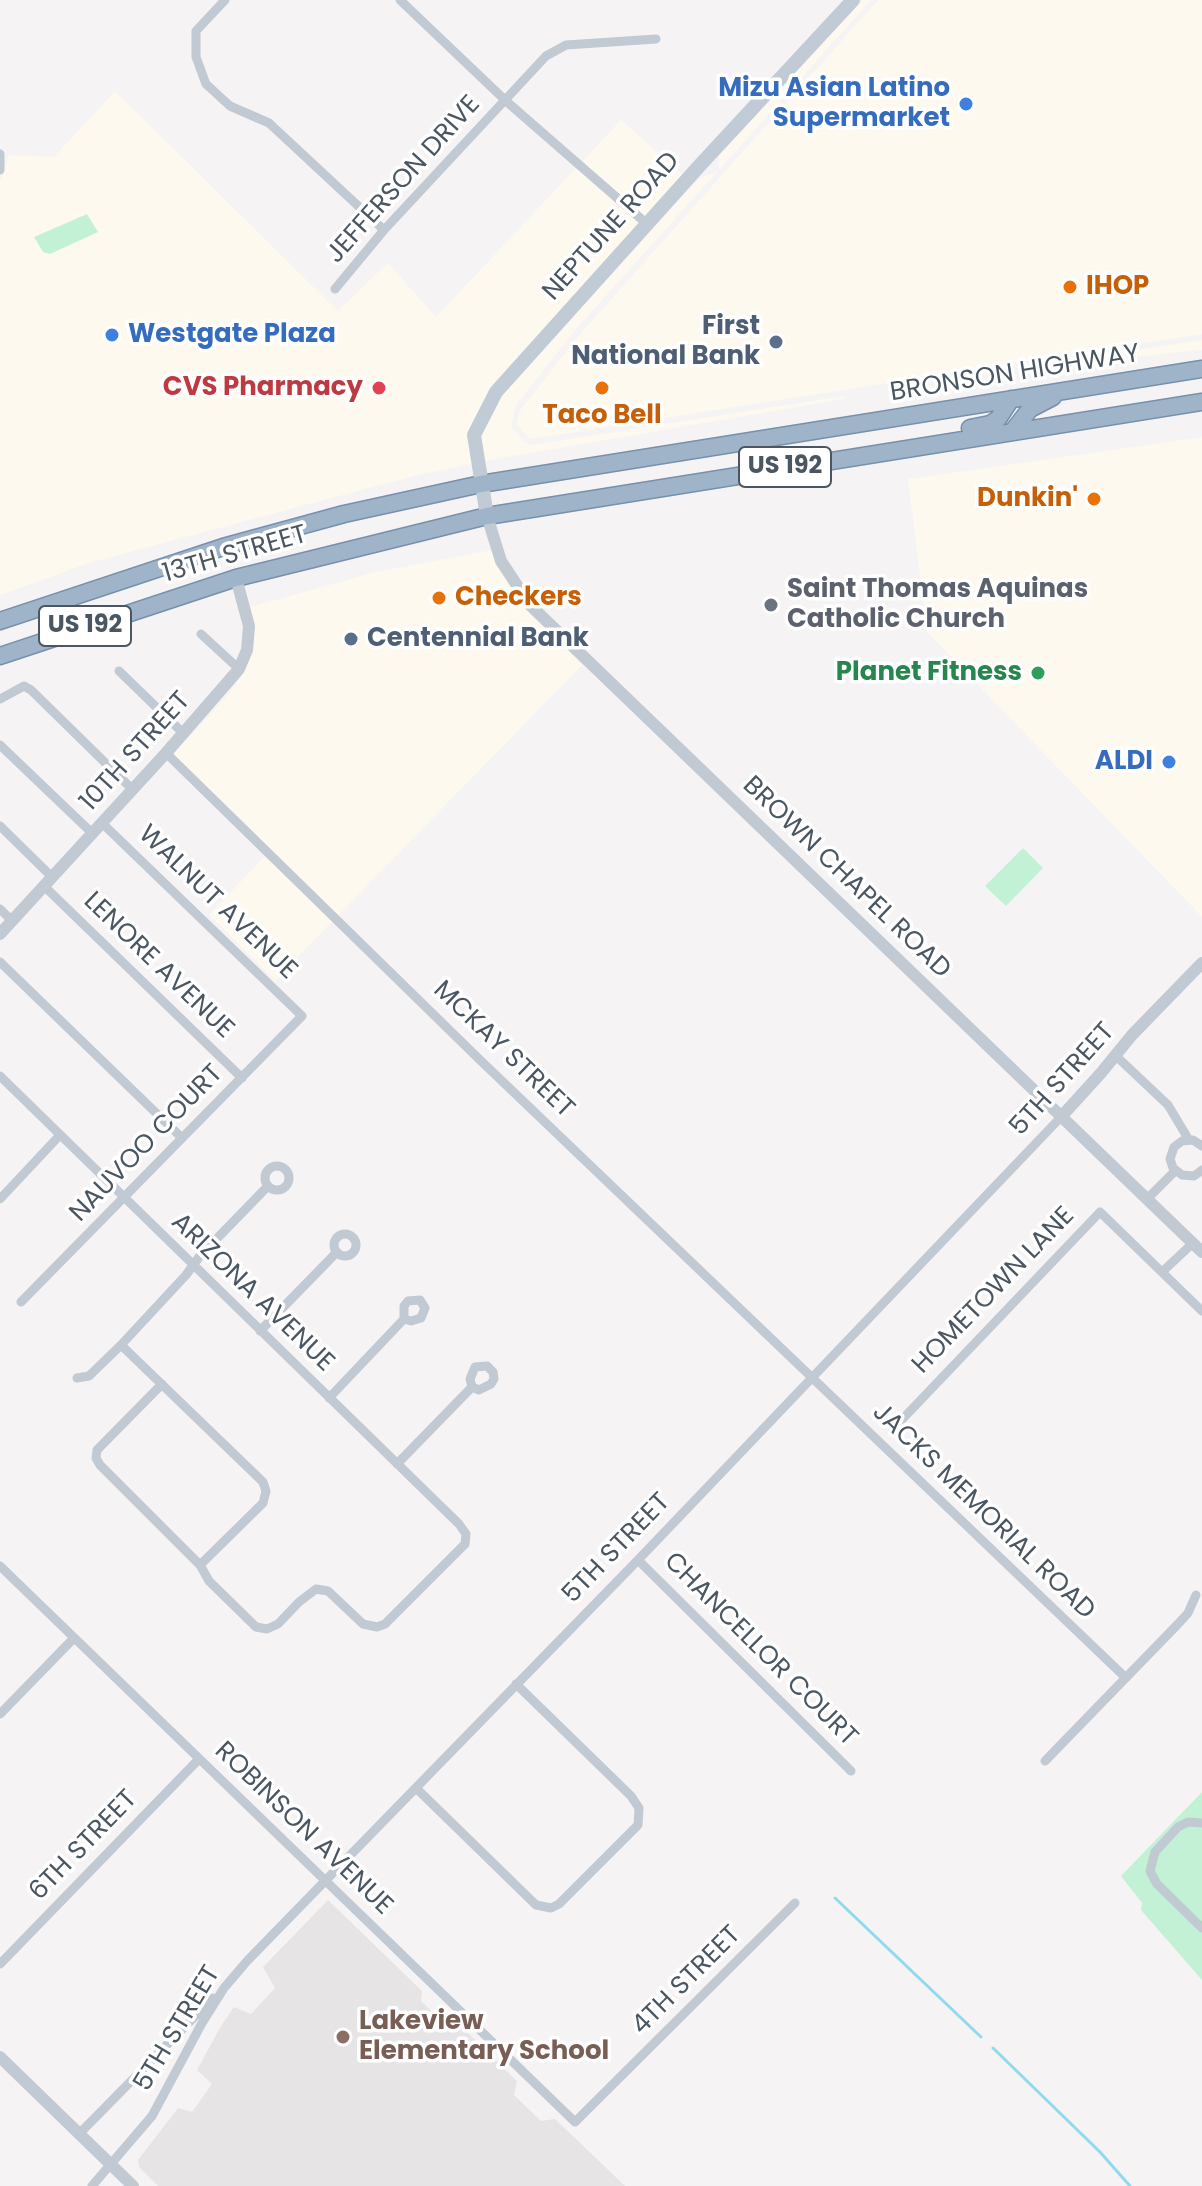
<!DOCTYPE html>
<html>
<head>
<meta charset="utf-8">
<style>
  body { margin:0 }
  canvas { display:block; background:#f5f3f3 }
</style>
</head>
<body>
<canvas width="1202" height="2186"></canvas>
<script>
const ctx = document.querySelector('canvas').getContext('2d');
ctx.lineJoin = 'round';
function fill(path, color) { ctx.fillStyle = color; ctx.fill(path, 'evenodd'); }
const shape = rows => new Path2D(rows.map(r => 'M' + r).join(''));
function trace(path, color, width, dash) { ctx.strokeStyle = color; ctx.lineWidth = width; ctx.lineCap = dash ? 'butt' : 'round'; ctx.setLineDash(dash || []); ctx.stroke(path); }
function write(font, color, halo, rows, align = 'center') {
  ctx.font = font + ' Poppins,sans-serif'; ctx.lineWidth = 7; ctx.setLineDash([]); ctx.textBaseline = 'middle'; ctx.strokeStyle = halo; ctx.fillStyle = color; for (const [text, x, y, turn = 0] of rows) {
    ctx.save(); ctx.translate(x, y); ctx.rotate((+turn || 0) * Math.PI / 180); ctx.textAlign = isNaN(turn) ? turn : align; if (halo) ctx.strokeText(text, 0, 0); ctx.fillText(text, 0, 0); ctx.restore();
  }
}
const commercial = shape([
  [863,0,871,0,719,170,719,156],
  [878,0,1202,0,1202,334,530,439,516,424,521,409,581,333],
  [115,91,338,311,388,263,436,317,621,120,683,175,493,384,488,392,472,464,414,476,92,562,0,595,0,181,9,155,54,157],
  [717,172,576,329,516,405,511,426,526,443,531,445,844,396,844,399,484,461,481,437,502,396,699,178],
  [1202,340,1202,350,1137,357,1135,350],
  [1202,437,1202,917,927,632,908,479],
  [492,550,525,608,582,665,275,980,209,915,267,854,168,760,226,697,244,672,253,652,255,627,250,607,376,572]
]);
const education = shape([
  [328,1900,422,1991,421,2001,443,2022,454,2019,517,2081,514,2095,541,2121,555,2119,625,2186,158,2186,139,2167,138,2160,178,2108,192,2112,212,2084,197,2070,221,2026,234,2007,251,2014,275,1988,263,1967]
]);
const green = shape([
  [87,214,98,232,50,254,43,252,34,237],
  [1023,848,1043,868,1006,906,985,886],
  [1202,1792,1202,1980,1141,1910,1142,1903,1121,1876]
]);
const stream = shape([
  [835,1898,981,2037],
  [993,2048,1100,2152,1130,2186]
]);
const minor = shape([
  [225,0,196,31,196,57,206,84,230,106,269,123,384,230],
  [400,0,506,101,647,224],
  [0,154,0,170],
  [335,289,384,230,546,56,566,45,656,39],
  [201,634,239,669],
  [119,671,183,733],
  [0,699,24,686,31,690,132,789],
  [0,745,92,833],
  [166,753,479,1059,1126,1678],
  [0,826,52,877],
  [44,886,242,1078],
  [0,909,12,921],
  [0,962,182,1138],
  [1115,1055,1168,1105,1189,1140],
  [0,1076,459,1524,466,1534,465,1544,385,1624,377,1627,363,1624,328,1591,316,1589,299,1602,278,1624,267,1629,256,1627,209,1581,200,1565,100,1465,96,1458,97,1450,162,1384],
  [1202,1146,1193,1140,1182,1141,1174,1147,1170,1159,1173,1168,1182,1175,1194,1176,1202,1170],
  '265 1178a12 12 0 1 1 24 0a12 12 0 1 1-24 0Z',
  [0,1199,60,1135],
  [1147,1199,1175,1171],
  '334 1245a11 11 0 1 1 22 0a11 11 0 1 1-22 0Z',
  [1162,1272,1193,1243],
  [21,1302,302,1016,102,823],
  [260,1331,337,1252],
  [121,1345,263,1482,266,1491,263,1503,200,1565],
  [77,1378,89,1376,121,1345,186,1275,199,1257,268,1186],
  [329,1398,404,1319,411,1321,421,1318,425,1308,420,1300,408,1301,404,1306,404,1319],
  [893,1429,1100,1212,1202,1311],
  [397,1464,472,1387,479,1390,491,1384,494,1379,493,1372,487,1366,475,1367,470,1379,472,1387],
  [638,1560,851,1771],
  [0,1566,575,2122,795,1903],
  [0,1714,74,1638],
  [1045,1761,1178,1624,1188,1613,1196,1595],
  [416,1788,536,1905,551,1908,559,1904,638,1825,639,1808,631,1796,516,1684],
  [1202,1823,1188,1822,1178,1827,1155,1852,1150,1871,1157,1884,1202,1928],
  [0,1964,199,1759],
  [79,2134,213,1998],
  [92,2186,152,2116,202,2023,224,1988,248,1960,638,1560,1061,1117]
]);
const tertiary = shape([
  [487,516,501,561,530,605,1202,1252],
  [0,934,166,753,239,669,247,650,249,626,236,578],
  [1061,1117,1101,1073,1132,1035,1202,963],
  [0,2057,133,2186]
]);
const secondary = shape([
  [487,516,474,435,496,392,701,164,853,0]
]);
const trunk = shape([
  [970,428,990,424,998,419,1011,399],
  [1013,431,1030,409,1053,397],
  [0,621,223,547,344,514,481,484,1202,369],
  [0,656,236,578,487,516,1202,402]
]);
const markers = [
  [966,104,8,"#3f7fe0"],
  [1070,287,8,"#e8710a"],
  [112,335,8,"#3f7fe0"],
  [776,342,8,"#5c6f8a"],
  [379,388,8,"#e0444e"],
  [602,388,8,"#e8710a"],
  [1094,499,8,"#e8710a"],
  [439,598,8,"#e8710a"],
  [771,605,8,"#6b7280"],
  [351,639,8,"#5c6f8a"],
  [1038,673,8,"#2e9e5b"],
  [1169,762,8,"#3f7fe0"],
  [343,2037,8,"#8d6e63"]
];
const shields = [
  [785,467,92],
  [85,626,92]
];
const shieldNames = [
  ["US 192",785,467],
  ["US 192",85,626]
];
const shopNames = [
  ["Mizu Asian Latino",950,89],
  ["Supermarket",950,119],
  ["Westgate Plaza",128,335,"left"],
  ["ALDI",1153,762]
];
const streetNames = [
  ["JEFFERSON DRIVE",404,180,-48],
  ["NEPTUNE ROAD",612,227,-48],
  ["BRONSON HIGHWAY",1015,374,-9],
  ["13TH STREET",235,555,-16],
  ["10TH STREET",136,752,-48],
  ["BROWN CHAPEL ROAD",846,878,44],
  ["WALNUT AVENUE",217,903,44],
  ["LENORE AVENUE",158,966,44],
  ["MCKAY STREET",503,1050,44],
  ["5TH STREET",1063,1080,-48],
  ["NAUVOO COURT",147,1144,-46],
  ["HOMETOWN LANE",994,1291,-46],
  ["ARIZONA AVENUE",252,1293,44],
  ["JACKS MEMORIAL ROAD",983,1512,44],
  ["5TH STREET",617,1549,-46],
  ["CHANCELLOR COURT",760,1650,45],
  ["ROBINSON AVENUE",303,1829,44],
  ["6TH STREET",84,1846,-46],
  ["4TH STREET",687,1981,-45],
  ["5TH STREET",178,2029,-59]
];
const foodNames = [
  ["IHOP",1086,287],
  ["Taco Bell",602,416,"center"],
  ["Dunkin'",1078,499,"right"],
  ["Checkers",455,598]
];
const serviceNames = [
  ["First",760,327],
  ["National Bank",760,357],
  ["Centennial Bank",367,639,"left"]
];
const healthNames = [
  ["CVS Pharmacy",363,388]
];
const worshipNames = [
  ["Saint Thomas Aquinas",787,590],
  ["Catholic Church",787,620]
];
const leisureNames = [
  ["Planet Fitness",1022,673]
];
const educationNames = [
  ["Lakeview",359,2022],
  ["Elementary School",359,2052]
];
fill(commercial, '#fdf9ef');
fill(education, '#e6e4e5');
fill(green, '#c3f1d5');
trace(stream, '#90daee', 3);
trace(trunk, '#7690ad', 19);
trace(minor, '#c1cad2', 9);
trace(tertiary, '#c1cad2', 12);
trace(secondary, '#c1cbd6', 14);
trace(trunk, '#9fb4c9', 16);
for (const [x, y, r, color] of markers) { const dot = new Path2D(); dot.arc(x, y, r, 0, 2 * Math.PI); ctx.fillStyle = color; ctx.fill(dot); trace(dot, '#fff', 3); }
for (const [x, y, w] of shields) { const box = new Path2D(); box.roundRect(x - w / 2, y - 20, w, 40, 6); ctx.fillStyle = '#fff'; ctx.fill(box); trace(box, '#4a5661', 2); }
write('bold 24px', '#4a5661', null, shieldNames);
write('bold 26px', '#366cbe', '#fff', shopNames, 'right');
write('26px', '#4a5661', '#fff', streetNames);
write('bold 26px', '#c56008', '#fff', foodNames, 'left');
write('bold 26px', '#4e5e75', '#fff', serviceNames, 'right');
write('bold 26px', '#be3a42', '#fff', healthNames, 'right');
write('bold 26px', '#5b616d', '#fff', worshipNames, 'left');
write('bold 26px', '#27864d', '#fff', leisureNames, 'right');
write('bold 26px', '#785e54', '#fff', educationNames, 'left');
</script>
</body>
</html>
